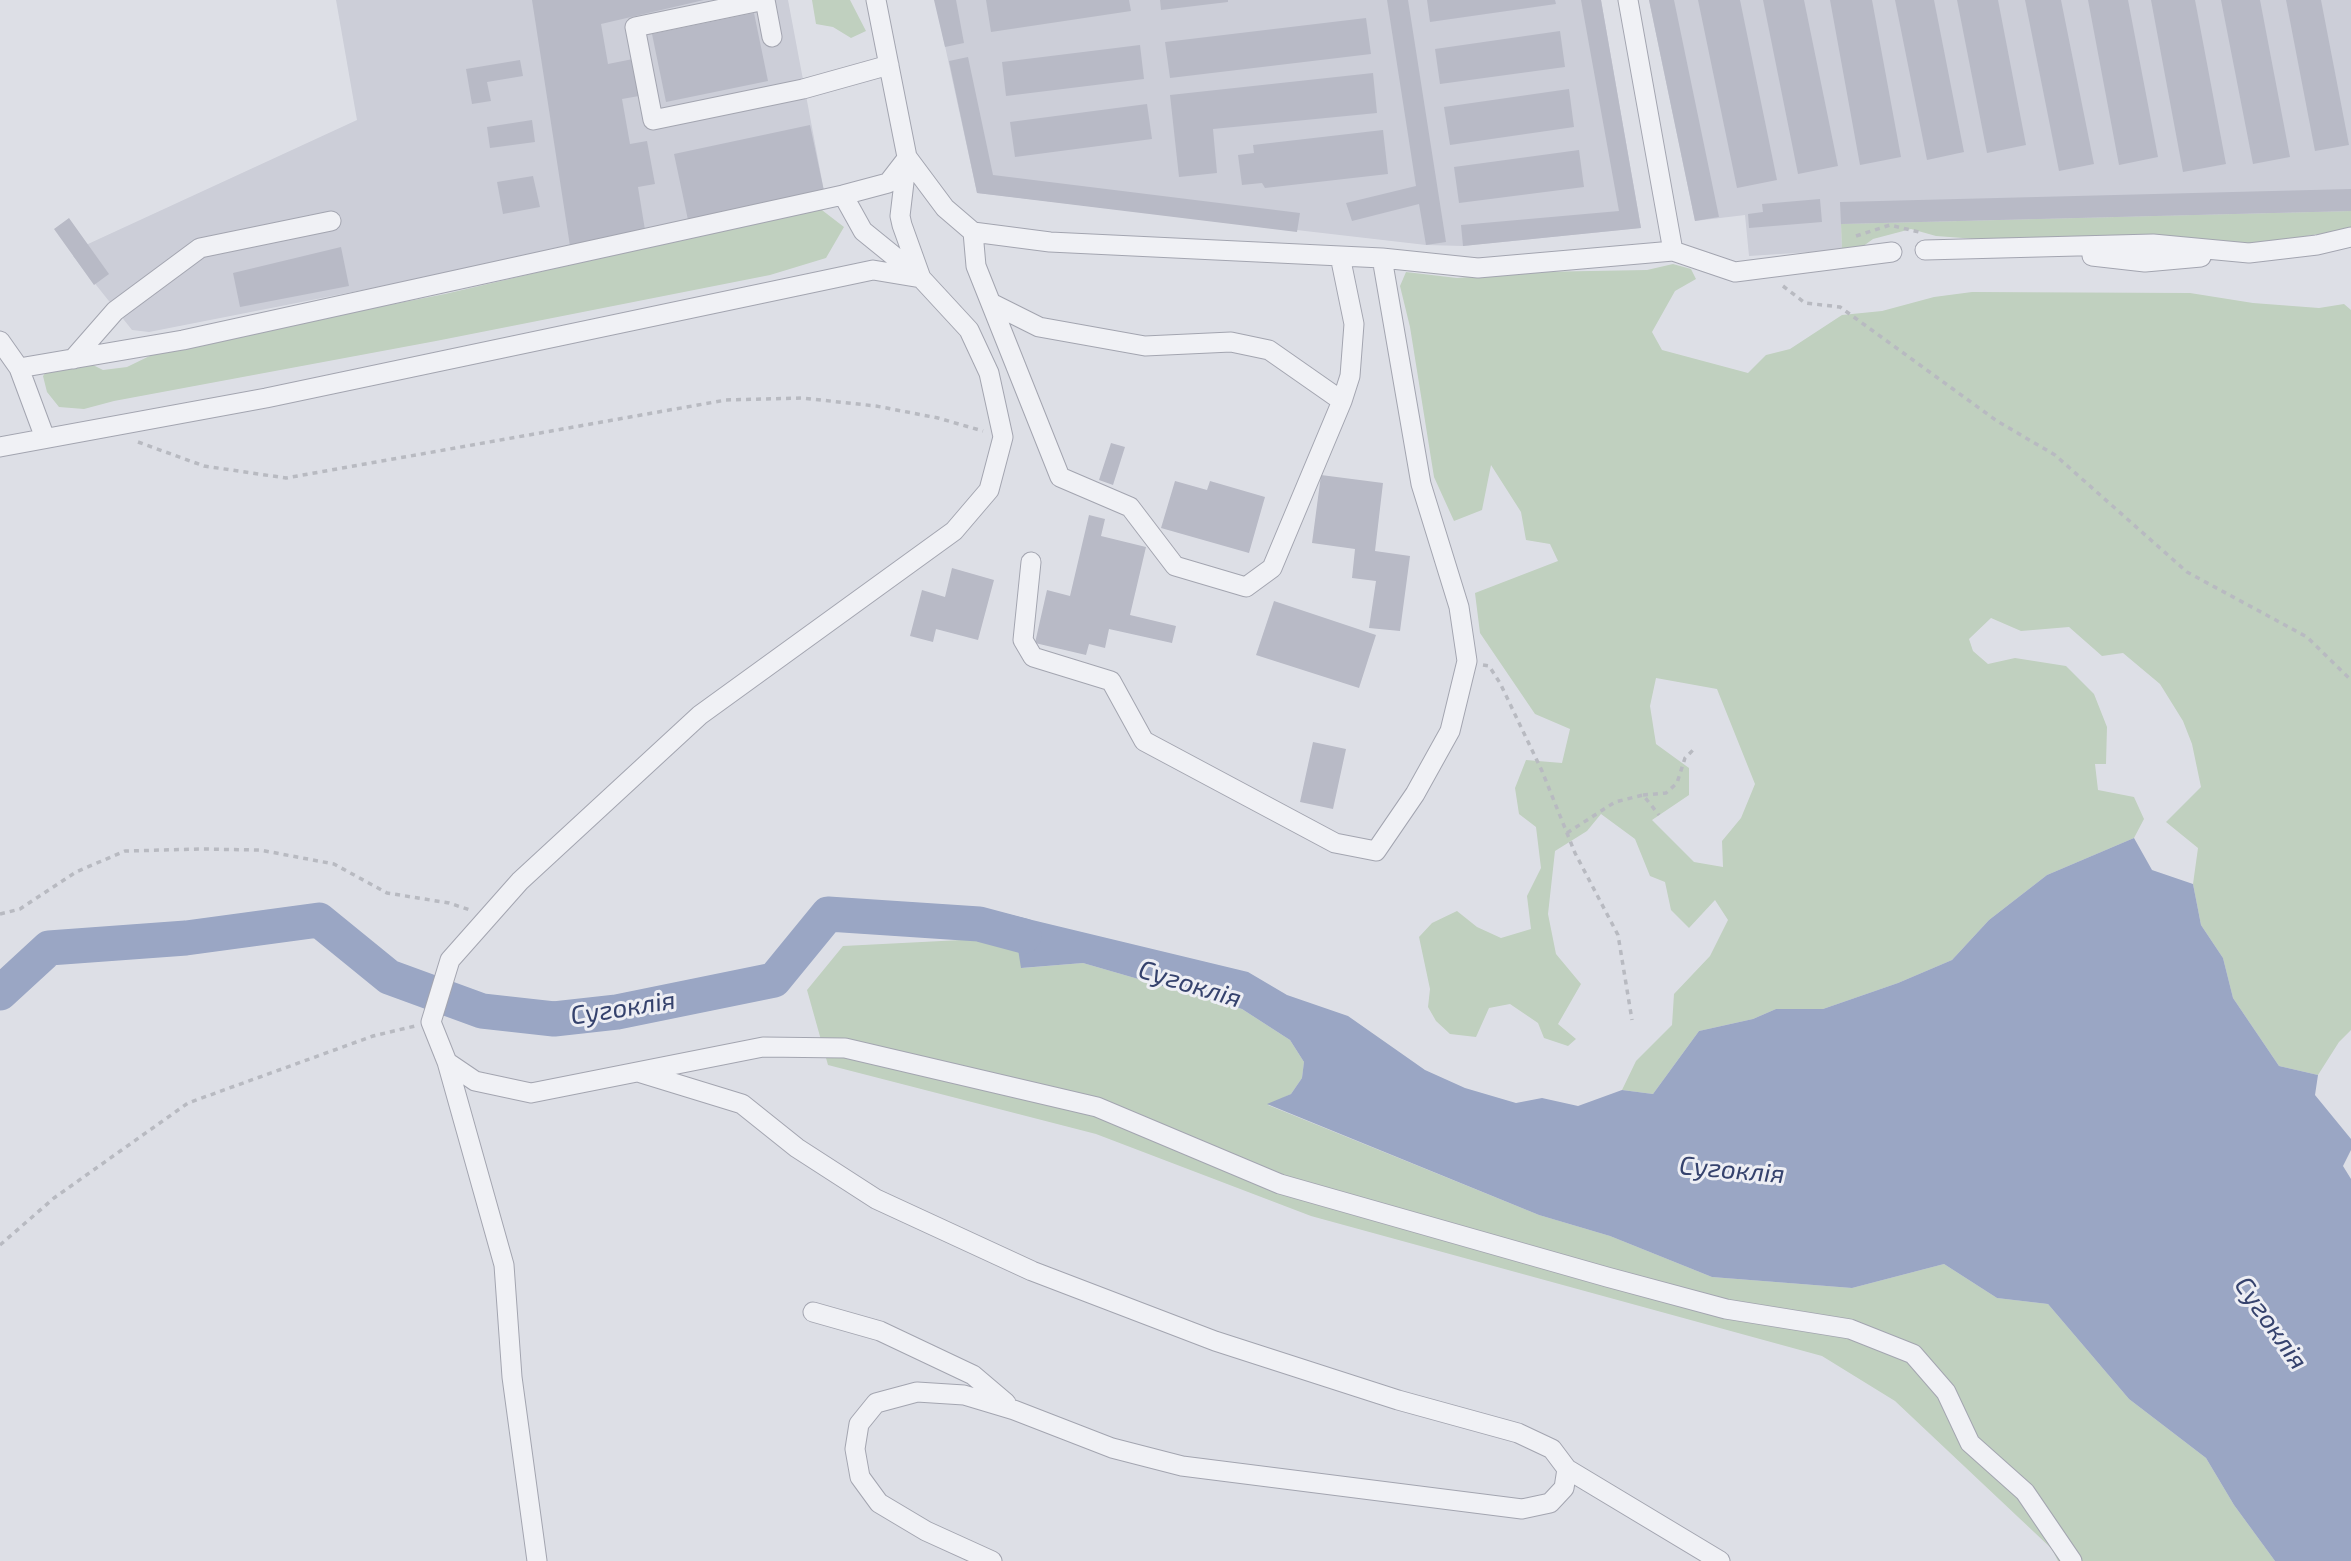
<!DOCTYPE html>
<html>
<head>
<meta charset="utf-8">
<style>
  body { margin:0 }
  canvas { display:block; background:#dddfe6 }
</style>
</head>
<body>
<canvas width="2351" height="1561"></canvas>
<script>
const ctx = document.querySelector('canvas').getContext('2d');
ctx.lineJoin = 'round';
function fill(path, color) { ctx.fillStyle = color; ctx.fill(path, 'evenodd'); }
const shape = rows => new Path2D(rows.map(r => 'M' + r).join(''));
function trace(path, color, width, dash) { ctx.strokeStyle = color; ctx.lineWidth = width; ctx.lineCap = dash ? 'butt' : 'round'; ctx.setLineDash(dash || []); ctx.stroke(path); }
function write(font, color, halo, rows, align = 'center') {
  ctx.font = font + ' "Exo 2",sans-serif'; ctx.lineWidth = 6; ctx.setLineDash([]); ctx.textBaseline = 'middle'; ctx.strokeStyle = halo; ctx.fillStyle = color; for (const [text, x, y, turn = 0] of rows) {
    ctx.save(); ctx.translate(x, y); ctx.rotate((+turn || 0) * Math.PI / 180); ctx.textAlign = isNaN(turn) ? turn : align; if (halo) ctx.strokeText(text, 0, 0); ctx.fillText(text, 0, 0); ctx.restore();
  }
}
const built = shape([
  [336,0,788,0,824,191,388,285,149,332,132,330,73,256,88,244,357,120],
  [935,0,1601,0,1641,228,1463,246,1426,245,977,193],
  [1649,0,2351,0,2351,211,1841,224,1842,250,1749,256,1745,215,1695,221]
]);
const green = shape([
  [812,0,850,0,866,31,851,38,833,27,816,24],
  [818,207,844,227,826,258,770,275,436,341,114,401,84,409,59,407,47,392,43,376,52,364,83,360,103,370,127,367,164,349,445,294],
  [2351,211,2351,229,2249,245,2003,241,1936,236,1911,229,1873,239,1862,247,1842,250,1841,224],
  [1673,264,1691,269,1696,279,1675,291,1652,332,1662,350,1748,373,1766,355,1790,349,1842,315,1882,311,1934,297,1972,292,2190,293,2253,303,2319,308,2344,304,2351,310,2351,1030,2339,1042,2318,1075,2279,1066,2233,998,2223,958,2201,925,2193,884,2198,848,2166,822,2201,787,2192,744,2183,721,2160,684,2123,653,2102,656,2069,627,2021,631,1991,618,1969,639,1973,651,1988,664,2015,658,2066,666,2094,694,2107,727,2106,764,2095,764,2098,790,2134,797,2144,819,2134,838,2047,875,1989,920,1952,960,1898,983,1823,1009,1776,1009,1753,1019,1699,1031,1653,1094,1622,1090,1636,1061,1672,1025,1674,994,1710,956,1728,920,1715,900,1689,928,1671,910,1665,882,1650,876,1635,839,1601,814,1587,831,1555,851,1548,914,1556,954,1581,984,1558,1024,1576,1039,1568,1046,1544,1038,1538,1023,1510,1004,1489,1008,1476,1037,1450,1034,1436,1021,1428,1007,1430,989,1419,937,1432,923,1457,911,1477,927,1501,938,1531,929,1527,896,1541,868,1536,827,1519,814,1515,788,1526,760,1562,763,1570,729,1535,714,1480,633,1475,593,1558,561,1550,544,1526,540,1521,512,1491,465,1482,510,1454,521,1434,477,1410,327,1400,286,1406,272,1457,278,1534,272,1647,270],
  [1656,678,1717,689,1755,784,1741,818,1722,841,1723,867,1694,862,1652,820,1689,795,1689,768,1656,744,1650,706],
  [981,939,1017,943,1022,968,1083,963,1242,1009,1290,1040,1304,1062,1302,1078,1291,1094,1268,1105,1539,1215,1610,1236,1712,1277,1852,1288,1944,1264,1997,1298,2048,1304,2129,1399,2206,1458,2234,1505,2275,1561,2058,1561,2052,1549,1895,1401,1822,1356,1311,1216,1096,1134,828,1065,807,990,843,946]
]);
const water = shape([
  [2134,838,2152,870,2193,884,2201,925,2223,958,2233,998,2279,1066,2318,1075,2315,1095,2351,1139,2351,1150,2343,1166,2351,1179,2351,1561,2275,1561,2234,1505,2206,1458,2129,1399,2048,1304,1997,1298,1944,1264,1852,1288,1712,1277,1610,1236,1539,1215,1267,1104,1291,1094,1302,1078,1304,1062,1290,1040,1242,1009,1083,963,1021,968,1017,943,981,939,979,924,999,912,1248,972,1287,995,1348,1016,1425,1070,1465,1088,1516,1103,1542,1098,1578,1106,1622,1090,1653,1094,1699,1031,1753,1019,1776,1009,1823,1009,1898,983,1952,960,1989,920,2047,875]
]);
const river = shape([
  [0,993,49,948,186,938,319,920,389,977,482,1011,554,1019,617,1012,774,980,828,914,979,924,1024,936]
]);
const building = shape([
  [532,0,704,0,601,24,608,64,633,59,639,96,622,99,630,144,647,141,655,184,638,187,645,230,570,246],
  [934,0,956,0,964,43,945,47],
  [986,0,1129,0,1131,11,991,32],
  [1160,0,1228,0,1228,2,1161,10],
  [1387,0,1408,0,1446,242,1426,245,1419,204,1352,221,1346,203,1416,186],
  [1427,0,1555,0,1556,4,1430,22],
  [1581,0,1601,0,1641,228,1463,246,1461,225,1619,211],
  [1649,0,1674,0,1719,217,1695,221],
  [1698,0,1740,0,1777,180,1737,188],
  [1763,0,1804,0,1838,166,1798,174],
  [1830,0,1872,0,1901,157,1860,165],
  [1895,0,1934,0,1964,152,1927,160],
  [1957,0,1998,0,2026,145,1987,153],
  [2025,0,2061,0,2094,164,2059,171],
  [2088,0,2128,0,2158,157,2119,165],
  [2151,0,2195,0,2226,164,2183,172],
  [2221,0,2260,0,2290,157,2253,164],
  [2286,0,2321,0,2349,145,2315,151],
  [754,13,768,81,666,102,652,34],
  [1366,18,1371,54,1170,78,1165,42],
  [1560,31,1565,67,1440,84,1435,49],
  [1140,45,1144,79,1006,96,1002,62],
  [968,57,993,175,1300,213,1297,232,977,193,949,61],
  [520,60,523,76,487,82,491,101,472,104,466,69],
  [1373,73,1377,113,1213,129,1217,173,1179,177,1170,95],
  [1569,89,1574,127,1450,145,1444,107],
  [1147,104,1152,139,1015,157,1010,122],
  [532,120,535,142,490,148,487,127],
  [810,125,824,191,688,220,674,154],
  [1383,130,1388,174,1265,188,1262,183,1242,185,1238,155,1254,153,1253,145],
  [1579,150,1584,187,1459,203,1454,167],
  [533,176,540,207,503,214,497,182],
  [2351,189,2351,211,1841,224,1840,202],
  [1820,199,1822,222,1749,228,1748,214,1763,212,1762,204],
  [69,218,109,274,94,285,54,229],
  [341,247,349,286,240,307,233,273],
  [1111,443,1125,447,1113,485,1099,480],
  [1321,475,1383,483,1375,551,1410,556,1400,631,1369,628,1376,581,1352,578,1355,549,1312,543],
  [1175,481,1207,490,1210,481,1265,497,1249,553,1161,528],
  [1089,515,1105,519,1101,536,1146,547,1130,615,1176,626,1172,643,1109,629,1105,648,1089,644,1086,655,1035,643,1047,590,1070,596],
  [952,568,994,580,978,640,936,629,933,642,910,636,922,590,945,597],
  [1274,601,1376,635,1359,688,1256,655],
  [1313,742,1346,749,1333,809,1300,802]
]);
const path = shape([
  [1856,236,1890,225,1919,232],
  [1783,286,1805,303,1840,307,1997,421,2055,455,2187,572,2307,637,2351,680],
  [138,442,204,466,286,478,726,400,802,398,876,406,938,418,983,431],
  [1483,665,1489,666,1500,683,1542,771,1575,853,1618,935,1632,1020],
  [1643,795,1666,793,1677,783,1685,758,1693,750],
  [1567,833,1615,802,1643,795,1659,815],
  [0,914,20,909,76,872,125,851,202,849,260,850,334,864,387,893,449,903,470,910],
  [0,1245,54,1198,188,1103,373,1036,415,1026]
]);
const minor = shape([
  [765,0,635,27,653,120,803,89,889,65],
  [765,0,772,37],
  [876,0,907,157,900,216,902,225,921,278,969,330,989,373,1003,437,989,490,954,531,700,715,520,881,450,960,431,1022,447,1062,475,1081,531,1093,763,1047,845,1048,1097,1107,1280,1184,1607,1277,1726,1309,1850,1329,1913,1354,1946,1392,1970,1443,2025,1492,2072,1561],
  [1628,0,1673,251],
  [907,157,945,208,973,232,1050,242,1382,258,1478,268,1673,251,1735,272,1892,252],
  [973,232,976,266,1060,477,1130,507,1175,566,1246,587,1272,568,1342,401,1269,350,1231,342,1145,346,1039,327,991,303],
  [1925,250,2153,244,2249,253,2317,245,2351,237],
  [1340,256,1354,324,1350,376,1342,401],
  [2092,256,2145,262,2201,257],
  [0,341,19,368,45,438],
  [73,359,115,311,200,248,331,221],
  [19,368,183,340,843,195,888,183,905,161],
  [0,447,266,398,873,270,921,278,863,231,843,195],
  [1031,562,1023,640,1033,657,1111,681,1144,741,1335,843,1376,851,1415,794,1450,731,1467,661,1459,607,1421,484,1382,258],
  [447,1062,504,1265,512,1377,537,1561],
  [641,1073,742,1104,797,1148,876,1199,1032,1271,1215,1341,1398,1400,1518,1433,1552,1449,1567,1469,1564,1488,1550,1503,1522,1509,1182,1466,1112,1448,1014,1410,964,1395,917,1392,876,1403,859,1424,855,1449,860,1477,879,1503,926,1531,992,1561],
  [813,1312,880,1331,973,1375,1006,1403],
  [1567,1469,1720,1561]
]);
const waterNames = [
  ["Сугоклія",1190,984,17],
  ["Сугоклія",623,1008,-9],
  ["Сугоклія",1732,1170,5],
  ["Сугоклія",2271,1323,55]
];
fill(built, '#ccced8');
fill(green, '#c0d0bf');
fill(water, '#9aa6c4');
trace(river, '#9aa6c4', 35);
fill(building, '#b8bac6');
trace(minor, '#a3a5b0', 21);
trace(path, '#b8bac1', 3.5, [5, 5]);
trace(minor, '#f0f1f5', 19);
write('italic 26px', '#35426d', '#edeef4', waterNames);
</script>
</body>
</html>
